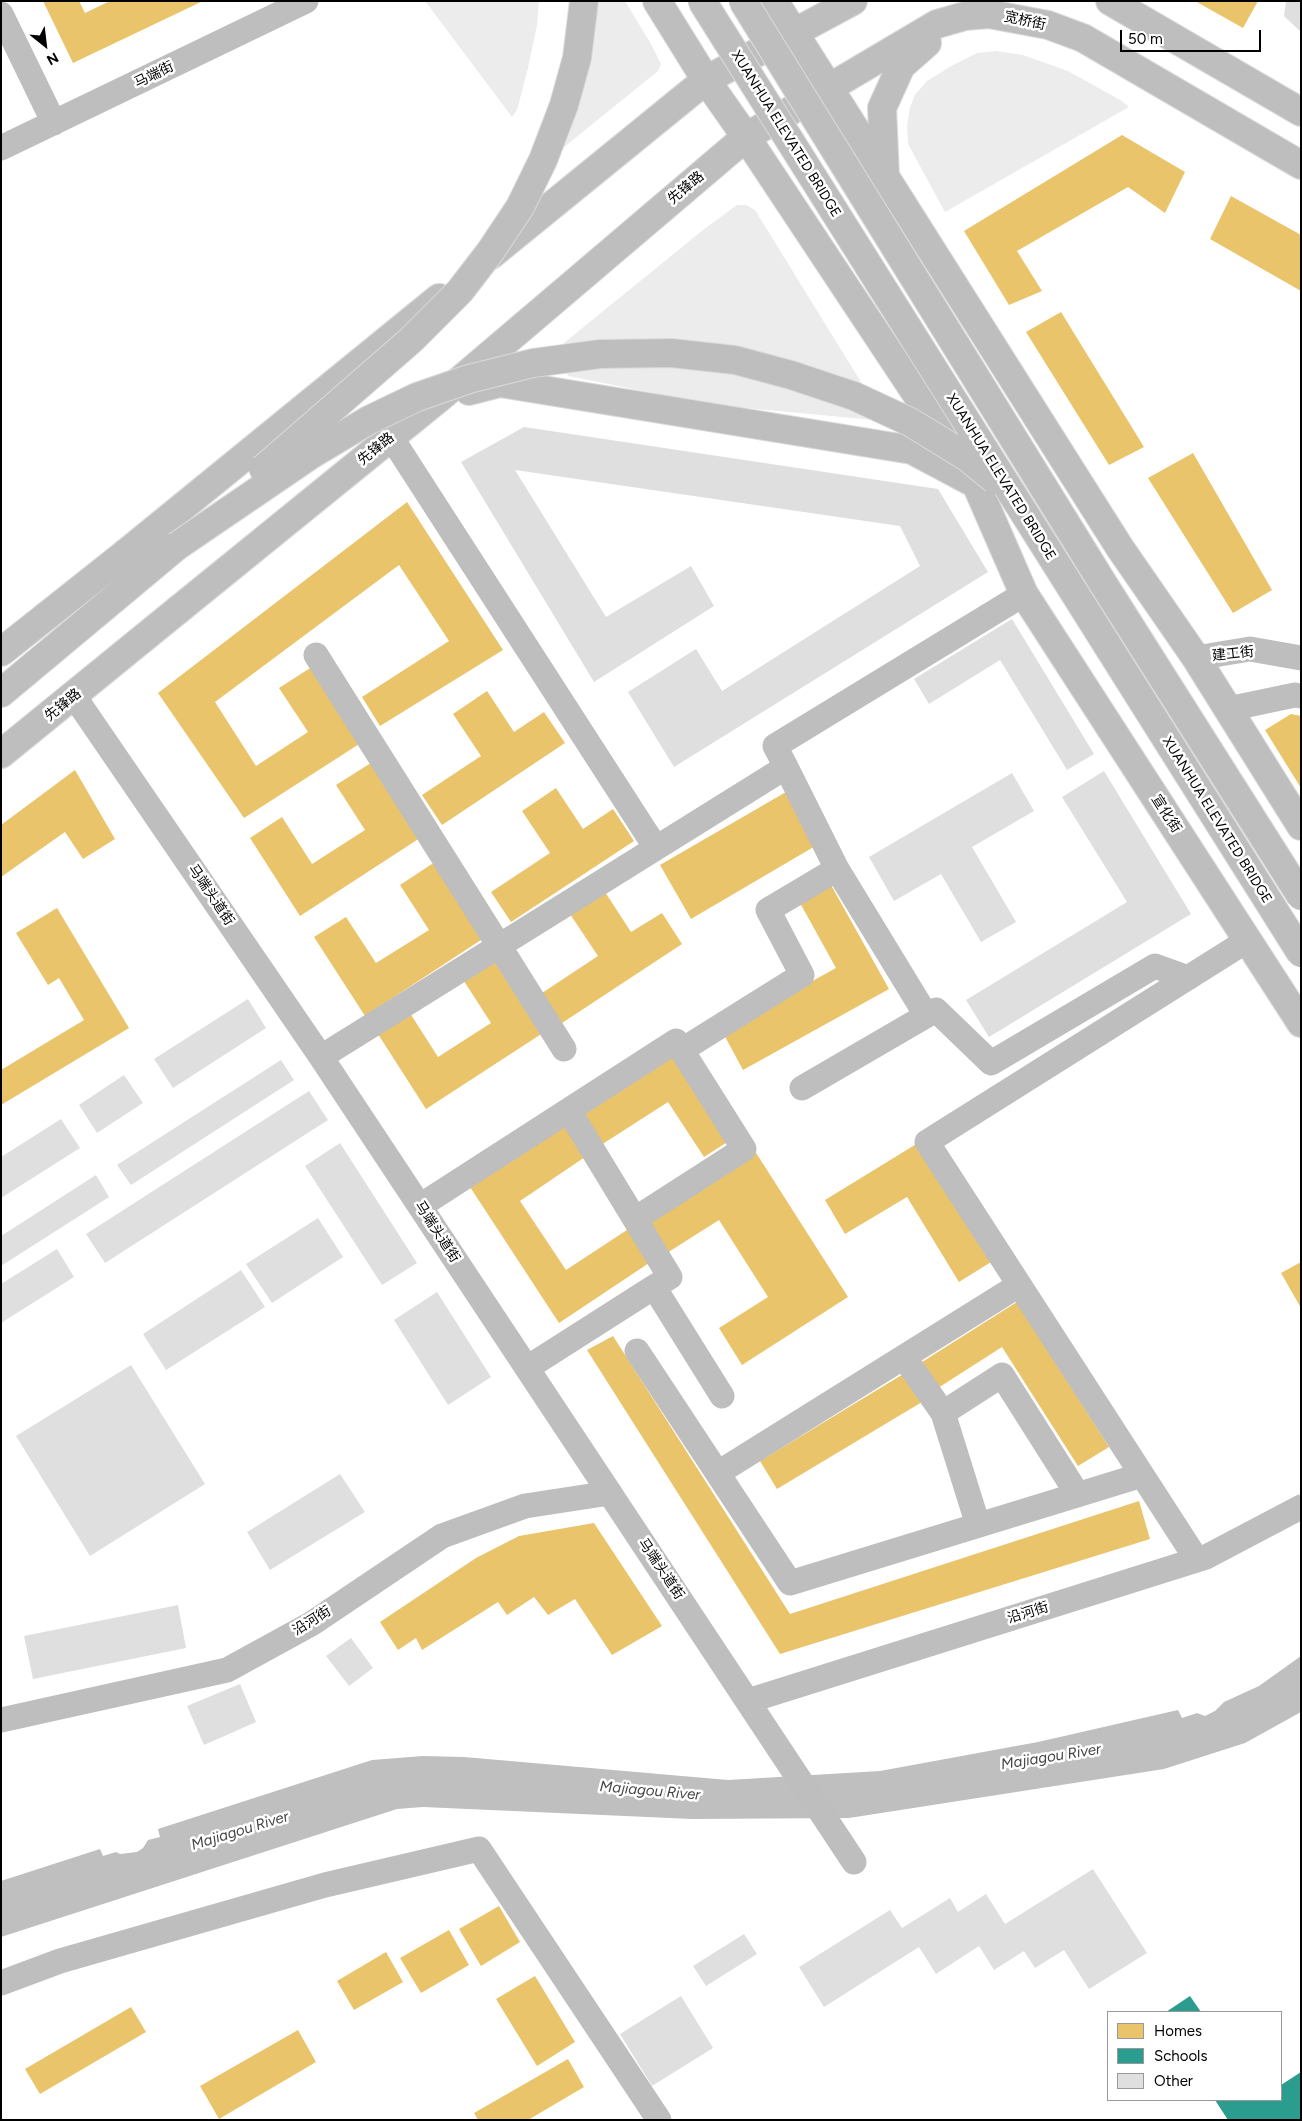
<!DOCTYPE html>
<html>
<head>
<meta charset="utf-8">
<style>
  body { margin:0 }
  #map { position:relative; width:1302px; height:2121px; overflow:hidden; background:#fff; font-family:Figtree,sans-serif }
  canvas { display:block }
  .frame { position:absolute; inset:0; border:2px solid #000; pointer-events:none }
  .legend { position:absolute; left:1107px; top:2011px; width:175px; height:90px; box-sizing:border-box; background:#fff; border:1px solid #999; margin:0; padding:6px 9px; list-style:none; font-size:15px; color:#000 }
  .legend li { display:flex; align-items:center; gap:10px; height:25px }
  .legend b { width:25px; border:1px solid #999 }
  .north { position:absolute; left:20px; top:20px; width:50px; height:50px; -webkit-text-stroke:4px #fff; paint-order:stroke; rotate:151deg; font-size:14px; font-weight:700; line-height:20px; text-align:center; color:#000 }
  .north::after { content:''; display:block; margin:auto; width:18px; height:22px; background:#000; clip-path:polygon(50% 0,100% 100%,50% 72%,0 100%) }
  .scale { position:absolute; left:1120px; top:30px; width:141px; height:22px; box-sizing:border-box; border:2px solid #000; border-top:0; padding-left:6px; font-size:15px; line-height:18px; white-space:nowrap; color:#000; -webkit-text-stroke:4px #fff; paint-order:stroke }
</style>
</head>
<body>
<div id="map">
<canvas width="1302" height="2121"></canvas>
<div class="frame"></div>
<ul class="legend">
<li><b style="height:14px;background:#e9c46a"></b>Homes</li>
<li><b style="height:14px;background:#2a9d8f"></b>Schools</li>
<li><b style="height:14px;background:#dfdfdf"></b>Other</li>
</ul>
<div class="north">N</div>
<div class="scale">50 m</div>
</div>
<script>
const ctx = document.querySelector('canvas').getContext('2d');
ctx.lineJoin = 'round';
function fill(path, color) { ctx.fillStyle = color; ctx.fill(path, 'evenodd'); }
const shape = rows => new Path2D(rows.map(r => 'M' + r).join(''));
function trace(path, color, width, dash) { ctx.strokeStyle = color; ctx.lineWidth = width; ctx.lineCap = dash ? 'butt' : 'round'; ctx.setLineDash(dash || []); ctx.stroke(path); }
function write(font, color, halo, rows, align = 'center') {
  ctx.font = font + ' Figtree,"Noto Sans SC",sans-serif'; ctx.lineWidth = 5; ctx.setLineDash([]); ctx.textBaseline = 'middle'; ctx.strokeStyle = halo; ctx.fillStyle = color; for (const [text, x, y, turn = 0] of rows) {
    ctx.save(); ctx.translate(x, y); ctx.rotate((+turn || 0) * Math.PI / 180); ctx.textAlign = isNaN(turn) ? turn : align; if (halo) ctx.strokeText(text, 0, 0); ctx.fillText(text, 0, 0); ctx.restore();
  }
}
const green = shape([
  [425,1,539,1,537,25,528,68,517,110,512,117],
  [592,1,625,1,651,44,661,64,658,71,553,156],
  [996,51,1023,55,1068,71,1122,101,1129,107,945,212,908,144,907,126,910,107,915,95,927,81,953,65,977,53],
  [737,205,746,205,755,210,885,421,714,405,568,376,559,347,703,230]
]);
const water = shape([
  [1301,1656,1301,1712,1245,1743,1164,1769,849,1818,692,1819,423,1807,397,1809,1,1937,1,1881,100,1849,103,1856,116,1852,120,1854,137,1852,143,1848,148,1840,160,1837,158,1829,372,1760,423,1756,464,1757,728,1780,880,1771,1038,1742,1178,1710,1182,1718,1197,1713,1205,1716,1215,1711,1224,1702,1259,1686]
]);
const homes = shape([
  [43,1,79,1,85,13,110,1,203,1,73,63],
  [1195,1,1258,1,1243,28],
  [1122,135,1185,172,1165,213,1128,187,1017,251,1042,291,1009,305,964,231],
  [1231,196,1301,235,1301,291,1210,239],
  [1061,312,1144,447,1109,465,1026,332],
  [1193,453,1272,590,1233,613,1148,478],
  [407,502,503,650,380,726,362,697,449,641,399,565,215,702,256,766,308,732,279,688,318,663,367,739,244,818,158,693],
  [487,691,514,732,544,712,565,743,442,825,422,795,481,756,453,714],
  [1291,714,1301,716,1301,788,1265,730],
  [374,761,423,836,300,916,250,838,282,817,312,864,365,830,336,785],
  [75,770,115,839,83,859,65,832,1,877,1,825],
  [556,788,583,829,613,809,634,841,511,922,491,892,550,853,522,811],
  [786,792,817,845,691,919,660,865],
  [438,860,487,936,365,1016,314,937,346,917,376,963,429,930,400,885],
  [831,885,889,989,743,1070,722,1031,836,968,800,903],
  [605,892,631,932,662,913,682,944,559,1025,539,995,598,956,570,914],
  [57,908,129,1028,1,1105,1,1070,84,1020,59,978,48,985,16,933],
  [500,954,549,1029,426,1109,376,1031,408,1010,438,1057,491,1023,462,978],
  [677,1054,732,1139,704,1157,668,1102,601,1145,582,1116],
  [564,1125,585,1157,520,1201,566,1270,630,1228,652,1261,559,1323,470,1187],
  [918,1143,991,1262,959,1282,907,1197,845,1234,825,1200],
  [753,1148,848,1297,742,1365,719,1328,768,1297,719,1220,667,1253,645,1218],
  [1301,1262,1301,1308,1281,1273],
  [1017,1302,1109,1447,1078,1466,1002,1347,938,1388,922,1362],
  [613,1336,790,1614,1139,1501,1150,1539,780,1654,587,1350],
  [905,1373,922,1402,777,1489,760,1461],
  [594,1523,662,1626,612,1655,575,1599,548,1615,534,1597,507,1615,498,1602,422,1650,416,1638,398,1650,380,1622,476,1558,519,1536],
  [499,1906,520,1942,481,1966,459,1929],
  [449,1930,469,1965,421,1993,400,1958],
  [386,1952,403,1982,354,2010,337,1981],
  [535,1976,575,2042,537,2066,496,1999],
  [131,2007,146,2032,40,2094,25,2069],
  [298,2030,316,2062,219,2119,200,2086],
  [568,2059,584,2087,528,2120,478,2120,474,2113]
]);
const schools = shape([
  [1190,1996,1201,2012,1166,2012],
  [1301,2072,1301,2120,1228,2120,1215,2100,1281,2100,1281,2085]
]);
const building = shape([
  [1286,1,1301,1,1301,32,1284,16],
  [524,427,938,489,988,572,674,767,628,692,696,649,722,691,920,566,900,526,515,470,606,617,691,566,714,606,594,682,461,462],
  [1012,619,1094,754,1067,770,1000,660,929,704,914,679],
  [1104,771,1191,914,989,1037,966,1000,1127,902,1062,797],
  [1012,773,1034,811,972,847,1016,922,981,942,941,874,894,901,869,857],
  [248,999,266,1028,173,1088,154,1059],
  [281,1060,294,1080,131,1185,117,1165],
  [124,1075,143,1103,97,1133,79,1105],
  [309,1091,328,1120,105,1263,86,1234],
  [61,1119,80,1148,1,1198,1,1157],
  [340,1143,417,1263,382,1285,305,1166],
  [96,1175,109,1197,1,1266,1,1236],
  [318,1218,343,1257,272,1303,246,1264],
  [57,1249,74,1277,1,1323,1,1284],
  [241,1270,265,1307,166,1370,143,1334],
  [437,1292,491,1377,448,1405,394,1320],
  [131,1365,205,1484,90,1556,16,1436],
  [340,1474,365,1512,270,1570,247,1532],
  [178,1605,186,1648,33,1679,24,1636],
  [351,1638,373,1668,349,1686,326,1656],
  [240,1684,256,1722,204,1745,187,1706],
  [1093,1869,1147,1953,1089,1989,1064,1950,1035,1968,1024,1951,994,1970,979,1946,936,1974,919,1947,824,2007,799,1967,890,1910,902,1928,950,1898,958,1912,986,1894,1005,1924],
  [744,1934,757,1954,706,1986,693,1966],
  [681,1996,713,2048,652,2086,620,2034]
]);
const minor = shape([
  [1,14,54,123],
  [1,148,306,1],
  [391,437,656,848],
  [316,655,564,1049],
  [1196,658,1250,649,1301,658],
  [74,696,321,1057,854,1862],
  [1228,709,1295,695,1301,696],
  [786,767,837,869],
  [682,1050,802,975,768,910,837,869,926,1015],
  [321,1057,786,767,775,746,1024,594],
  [802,1088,936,1010,991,1063,1155,966,1188,978],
  [569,1111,670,1277,654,1287,722,1396],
  [420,1206,676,1041,744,1149,635,1219],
  [637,1351,790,1583,1142,1475],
  [904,1357,943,1413,978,1525],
  [527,1368,654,1287],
  [943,1413,1002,1375,1078,1495],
  [718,1473,1019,1285],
  [1197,1560,927,1142,1248,940],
  [748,1701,1206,1557,1301,1507],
  [1,1720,227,1670,311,1624,442,1536,525,1506,610,1493],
  [1,1983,60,1961,325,1885,479,1849,659,2120]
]);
const major = shape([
  [1,652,126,553],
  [1,754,178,610]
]);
const highway = shape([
  [657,1,706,80,746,137,976,484,1024,594,1301,1023],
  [774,1,1120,548,1196,658,1301,826],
  [1110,1,1301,112],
  [885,177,882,108,901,66,927,43],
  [491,255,706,80,853,1],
  [469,391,500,383,912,450,972,482],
  [126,553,439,298],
  [178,610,438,399,746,137,937,24,965,16,989,14,1048,25,1083,38,1301,165],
  [1,693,177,546]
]);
const highwayBridge = shape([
  [702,1,1301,953],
  [743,1,1104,585,1301,896],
  [263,469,411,340,460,291,490,252,520,207,543,160,564,105,577,58,584,1],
  [177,546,312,454,369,420,417,397,469,379,533,363,600,354,671,353,735,360,791,375,854,396,910,422,967,457,995,480]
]);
const streetNames = [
  ["宽桥街",1025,21,12],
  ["马端街",154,75,-26],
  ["XUANHUA ELEVATED BRIDGE",786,134,58],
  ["先锋路",686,188,-40],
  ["先锋路",376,449,-39],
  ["XUANHUA ELEVATED BRIDGE",1001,477,58],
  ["建工街",1233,654,-6],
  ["先锋路",63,705,-39],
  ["宣化街",1166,814,57],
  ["XUANHUA ELEVATED BRIDGE",1217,820,58],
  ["马端头道街",211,895,56],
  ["马端头道街",437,1232,57],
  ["马端头道街",661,1569,56],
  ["沿河街",1028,1613,-17],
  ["沿河街",312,1621,-32]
];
const waterNames = [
  ["Majiagou River",1051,1757,-9],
  ["Majiagou River",650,1791,5],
  ["Majiagou River",240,1831,-17]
];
fill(green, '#ececec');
fill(water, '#bfbfbf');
fill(homes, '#e9c46a');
fill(schools, '#2a9d8f');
fill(building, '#dfdfdf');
trace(major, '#dbdbdb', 30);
trace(highway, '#dbdbdb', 30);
trace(minor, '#bebebe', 25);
trace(major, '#bebebe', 28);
trace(highway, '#bebebe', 28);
trace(highwayBridge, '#dbdbdb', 30, []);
trace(highwayBridge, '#bebebe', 28);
write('14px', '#000', '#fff', streetNames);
write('italic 15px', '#444', '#fff', waterNames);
</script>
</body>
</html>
